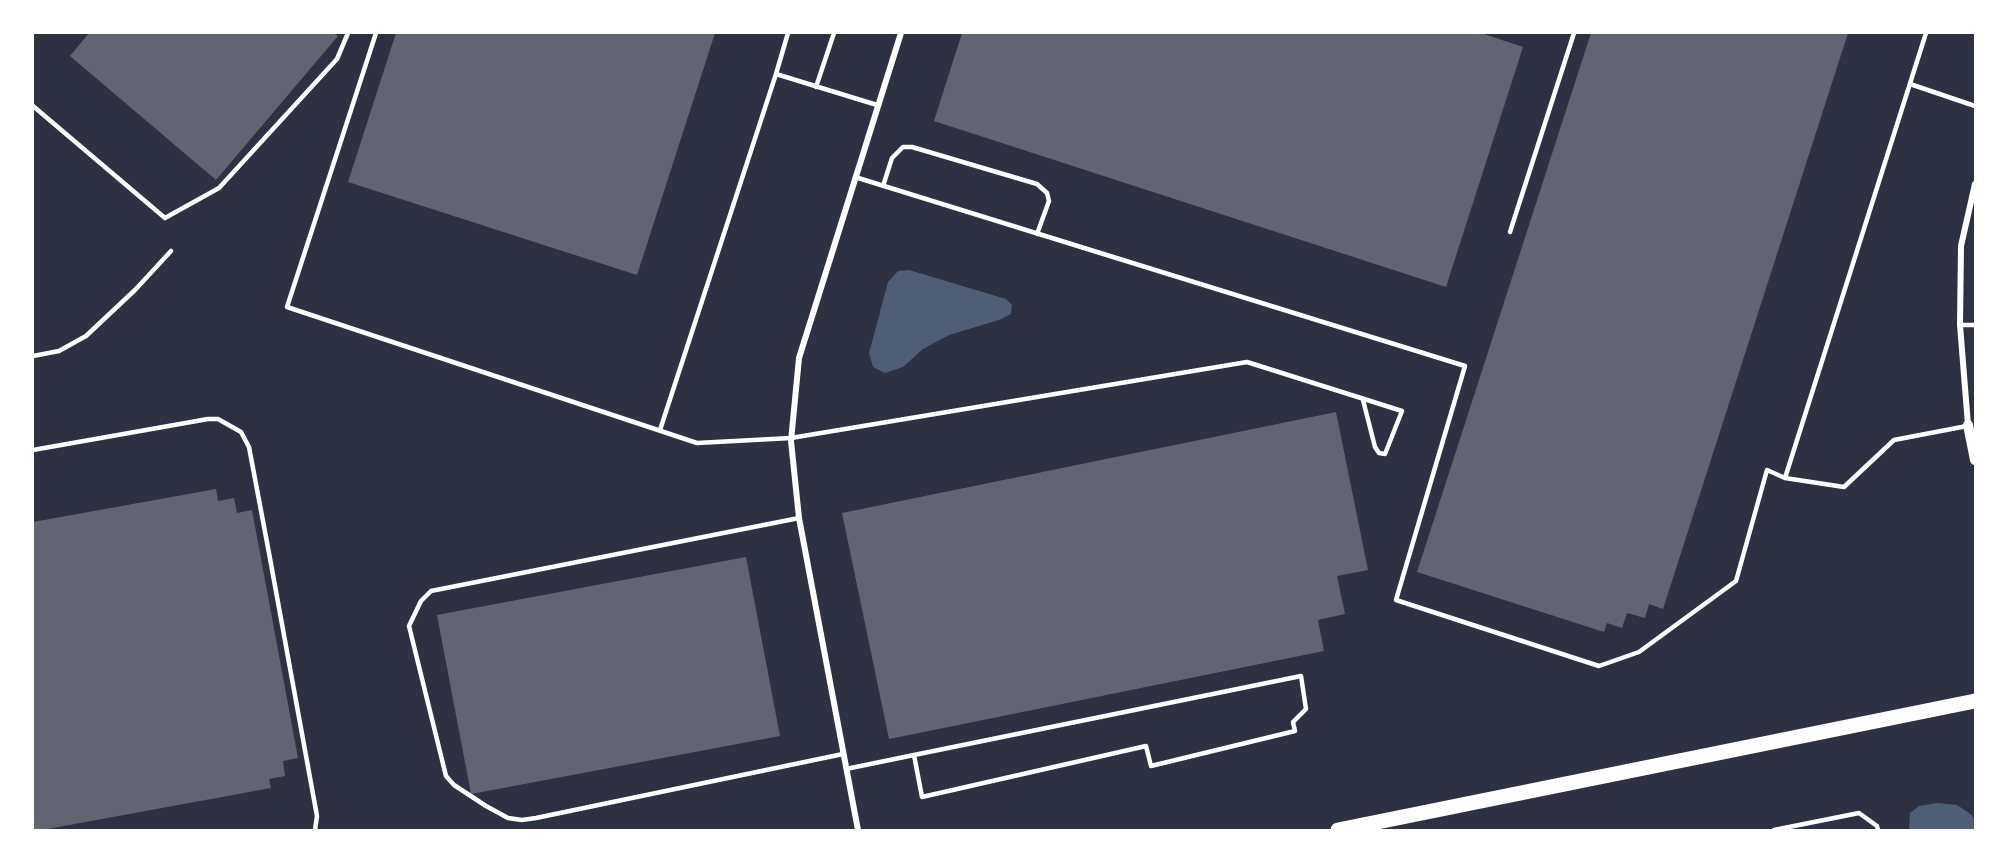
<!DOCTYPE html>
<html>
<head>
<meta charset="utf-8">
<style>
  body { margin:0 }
  #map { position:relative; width:2008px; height:863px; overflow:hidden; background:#2d3142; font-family:"Titillium Web",sans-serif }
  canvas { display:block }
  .frame { position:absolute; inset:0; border:34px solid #fff; pointer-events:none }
</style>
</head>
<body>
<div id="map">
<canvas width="2008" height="863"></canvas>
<div class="frame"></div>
</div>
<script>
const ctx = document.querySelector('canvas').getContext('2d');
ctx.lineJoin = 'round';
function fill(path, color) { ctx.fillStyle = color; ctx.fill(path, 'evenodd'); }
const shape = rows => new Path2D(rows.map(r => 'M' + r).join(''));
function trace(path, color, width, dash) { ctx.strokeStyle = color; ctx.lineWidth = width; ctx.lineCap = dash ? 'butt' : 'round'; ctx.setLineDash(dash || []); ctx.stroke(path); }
const water = shape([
  [909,270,1006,299,1012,305,1011,314,999,320,949,335,923,349,903,367,885,373,873,367,869,353,888,282,898,271],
  [1937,803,1957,805,1972,815,1975,820,1975,830,1909,830,1910,813,1919,806]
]);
const building = shape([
  [89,33,334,33,338,36,216,180,70,56],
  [396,33,715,33,637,275,348,182],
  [962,33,1481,33,1523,47,1446,287,934,121],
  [1591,33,1848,33,1663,609,1649,604,1645,618,1627,613,1622,628,1607,623,1604,632,1417,572],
  [1336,412,1368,570,1337,576,1345,614,1318,620,1324,651,889,739,842,513],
  [216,489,218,501,234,498,237,513,252,510,298,758,283,761,285,776,269,779,271,788,42,830,33,830,33,522],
  [746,557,780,736,471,794,437,615]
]);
const service = shape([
  [376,33,287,307,697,443,791,438,1247,362,1402,411,1385,454,1379,453,1375,447,1363,400],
  [788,33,776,74,877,105],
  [1910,84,1975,106],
  [816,87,834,33],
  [33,106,165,218,219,188,337,59,348,33],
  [855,177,1465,366,1396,600,1599,666,1639,652,1736,581,1767,470,1785,478,1844,487,1894,440,1967,426],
  [883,186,892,158,903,147,912,147,1037,184,1047,193,1049,201,1037,234],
  [1510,232,1574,33],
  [1960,325,1975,325],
  [33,356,59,351,86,336,135,290,171,251],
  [660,430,776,74],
  [33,450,208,419,218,419,241,432,249,447,269,553,317,816,315,830],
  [1785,478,1926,33],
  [799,518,431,591,421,601,409,626,446,776,454,785,486,806,508,818,522,820,536,818,843,754],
  [846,769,914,755,1301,676,1306,709,1293,722,1295,731,1151,766,1146,746,922,797,914,755],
  [1774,830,1859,813,1877,826,1878,830]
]);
const minor = shape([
  [1968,425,1960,325,1961,246,1975,184],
  [858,830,799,518,791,441,799,358,901,33]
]);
const tertiary = shape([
  [1968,425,1975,460]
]);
const primary = shape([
  [1338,830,1975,701]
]);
fill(water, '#4f5d75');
fill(building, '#626471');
trace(service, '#fff', 4.5);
trace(minor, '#fff', 6);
trace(tertiary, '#fff', 10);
trace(primary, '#fff', 15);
</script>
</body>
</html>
